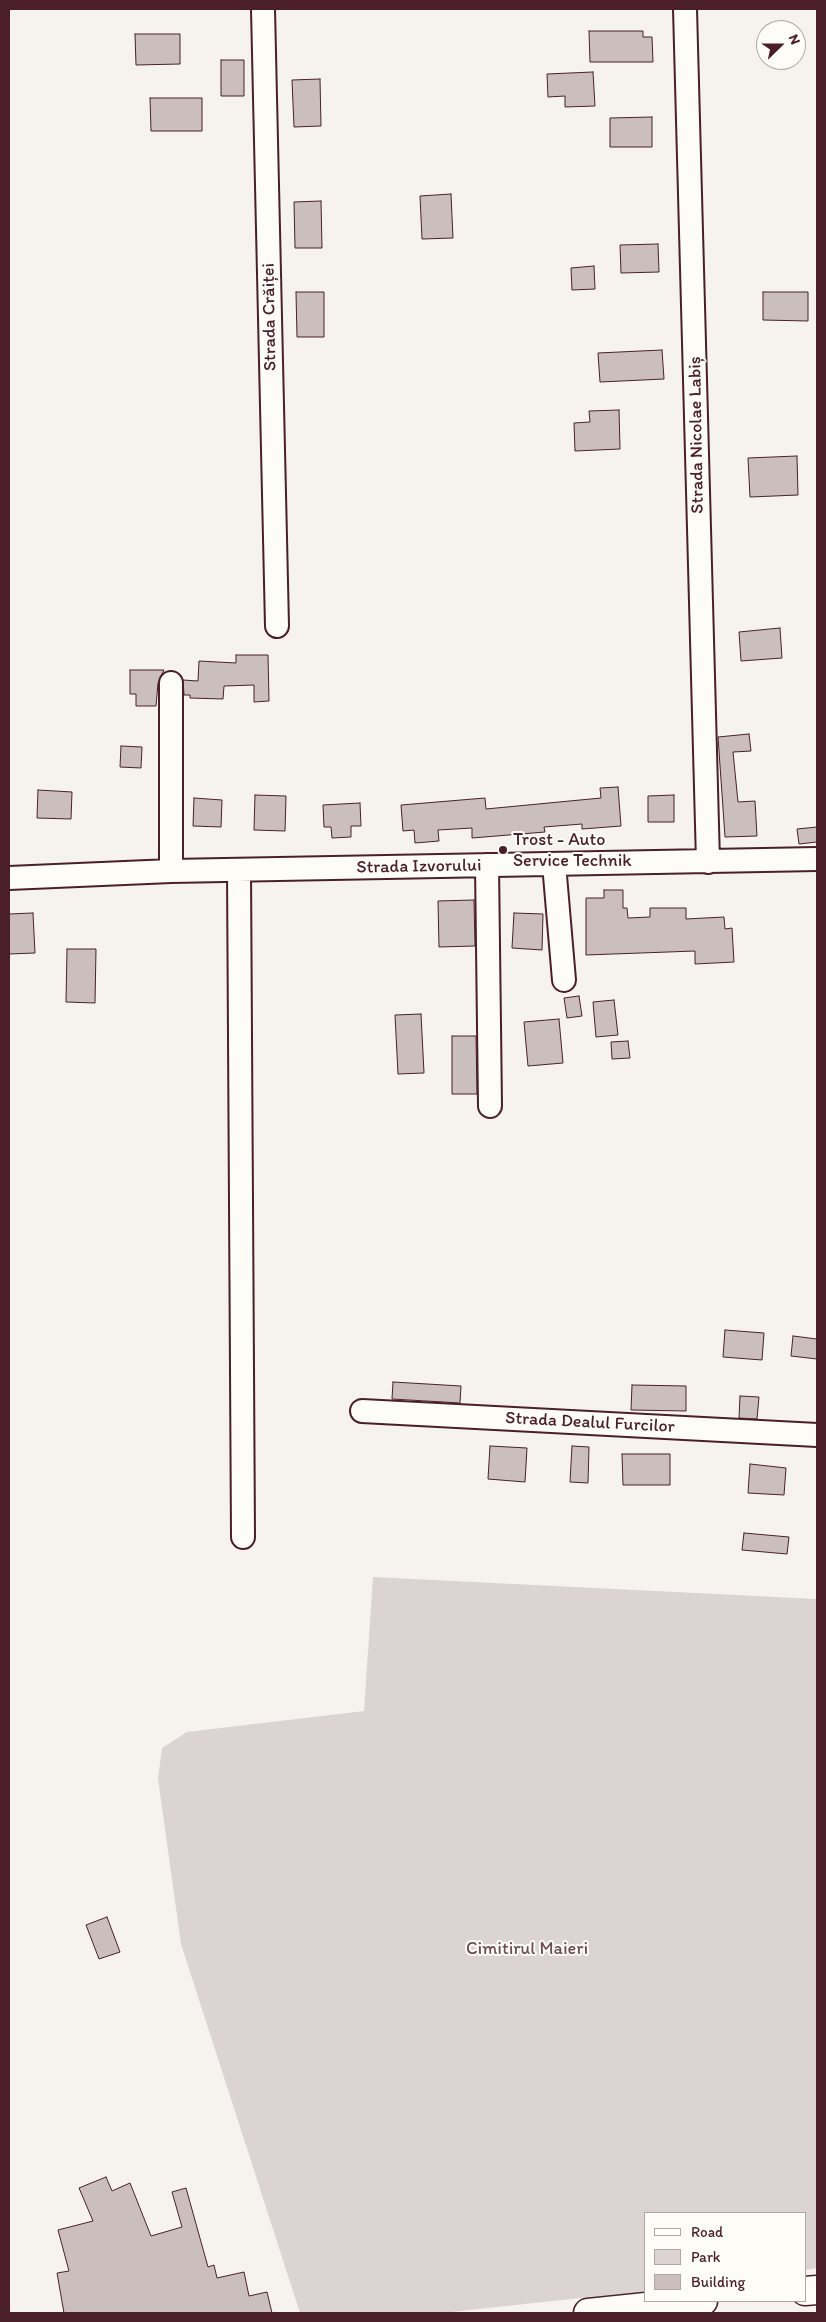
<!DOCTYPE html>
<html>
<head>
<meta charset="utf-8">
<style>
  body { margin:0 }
  #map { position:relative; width:826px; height:2322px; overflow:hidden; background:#f6f3ef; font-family:Itim,sans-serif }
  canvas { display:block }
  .frame { position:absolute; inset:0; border:10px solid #4a1f2b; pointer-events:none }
  .legend { position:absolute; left:644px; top:2212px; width:162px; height:90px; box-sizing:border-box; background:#fdfcf7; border:1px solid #b5a4a5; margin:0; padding:6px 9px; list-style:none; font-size:15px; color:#4a1f2b }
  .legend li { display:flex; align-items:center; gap:10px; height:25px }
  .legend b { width:25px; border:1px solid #b5a4a5 }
  .north { position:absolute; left:756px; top:20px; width:50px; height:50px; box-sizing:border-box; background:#fdfcf7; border:1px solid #b5a4a5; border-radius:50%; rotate:68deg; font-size:14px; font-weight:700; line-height:20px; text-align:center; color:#4a1f2b }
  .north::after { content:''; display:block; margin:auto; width:18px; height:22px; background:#4a1f2b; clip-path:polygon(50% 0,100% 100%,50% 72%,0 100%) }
</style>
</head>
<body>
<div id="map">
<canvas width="826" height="2322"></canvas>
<div class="frame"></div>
<ul class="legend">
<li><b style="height:6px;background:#fdfcf7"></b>Road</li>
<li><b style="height:14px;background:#dcd4d2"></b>Park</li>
<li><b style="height:14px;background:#cbbfbe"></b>Building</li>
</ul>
<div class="north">N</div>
</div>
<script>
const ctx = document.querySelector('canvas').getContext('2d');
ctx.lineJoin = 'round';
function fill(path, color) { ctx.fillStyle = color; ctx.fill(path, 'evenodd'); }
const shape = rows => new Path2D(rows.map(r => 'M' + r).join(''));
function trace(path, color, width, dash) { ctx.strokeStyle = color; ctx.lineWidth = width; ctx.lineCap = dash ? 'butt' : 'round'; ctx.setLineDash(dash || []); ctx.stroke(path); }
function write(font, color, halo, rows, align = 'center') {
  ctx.font = font + ' Itim,sans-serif'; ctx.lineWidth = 4; ctx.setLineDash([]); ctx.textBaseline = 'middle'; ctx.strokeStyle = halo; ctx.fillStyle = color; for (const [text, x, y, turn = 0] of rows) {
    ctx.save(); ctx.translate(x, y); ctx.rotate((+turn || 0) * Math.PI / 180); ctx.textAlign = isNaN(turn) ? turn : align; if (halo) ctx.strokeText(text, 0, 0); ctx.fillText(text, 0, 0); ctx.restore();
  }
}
const green = shape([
  [373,1577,817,1599,817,2268,805,2270,805,2213,645,2213,645,2291,442,2313,300,2313,181,1944,158,1779,162,1748,187,1732,364,1711]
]);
const building = shape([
  [589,31,643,31,643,37,652,37,653,62,590,62,589,31],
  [135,34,180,34,180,64,136,65,135,34],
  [221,60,244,60,244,96,221,96,221,60],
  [593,72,595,106,565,107,565,96,548,97,547,74,593,72],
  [320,79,321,126,294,127,292,80,320,79],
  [150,98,202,98,202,131,151,131,150,98],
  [652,117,652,147,610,147,610,118,652,117],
  [451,194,453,238,422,239,420,196,451,194],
  [321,201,322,248,295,248,294,202,321,201],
  [658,244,659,272,621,273,620,245,658,244],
  [594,266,595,289,572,290,571,268,594,266],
  [296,292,324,292,324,337,297,337,296,292],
  [763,292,808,292,808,321,763,320,763,292],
  [662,350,664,379,600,382,598,353,662,350],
  [619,410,620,449,575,451,574,423,590,422,589,411,619,410],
  [797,456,798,495,750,497,748,458,797,456],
  [780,628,782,658,741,661,739,632,780,628],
  [236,655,268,655,269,701,254,702,254,685,224,686,223,699,190,698,190,695,184,695,183,680,198,681,199,661,236,663,236,655],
  [130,670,164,670,158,683,156,706,136,706,136,694,130,694,130,670],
  [749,734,751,751,733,752,738,802,755,801,757,836,725,837,718,737,749,734],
  [121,746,142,747,141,768,120,767,121,746],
  [618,787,621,826,582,829,582,824,544,827,545,832,472,838,472,828,438,830,439,841,415,843,414,830,403,831,401,805,485,798,486,809,601,798,600,788,618,787],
  [38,790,72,792,71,819,37,818,38,790],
  [255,795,286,796,285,831,254,830,255,795],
  [674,795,674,822,648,822,648,796,674,795],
  [194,798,222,800,221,827,193,826,194,798],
  [360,803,361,826,351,826,351,837,332,838,331,827,324,827,323,805,360,803],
  [817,827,817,842,799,844,797,829,817,827],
  [604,890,623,890,623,908,627,908,628,918,650,917,650,908,686,908,686,919,724,917,725,929,732,928,734,962,695,964,695,951,586,955,586,898,604,898,604,890],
  [474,900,475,946,439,947,438,901,474,900],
  [33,913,35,953,9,954,9,914,33,913],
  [514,913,543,914,542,950,512,948,514,913],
  [67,949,96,949,95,1003,66,1002,67,949],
  [579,996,582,1016,567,1018,564,998,579,996],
  [614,1000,618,1035,596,1037,593,1002,614,1000],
  [421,1014,424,1073,398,1074,395,1015,421,1014],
  [559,1019,563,1063,528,1066,524,1022,559,1019],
  [452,1036,476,1036,477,1094,452,1094,452,1036],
  [628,1041,630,1058,612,1059,611,1042,628,1041],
  [725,1330,764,1333,762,1360,723,1357,725,1330],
  [793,1336,817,1339,817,1359,791,1356,793,1336],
  [393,1382,461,1386,460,1403,392,1399,393,1382],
  [632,1385,686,1386,686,1411,631,1410,632,1385],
  [740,1396,759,1397,757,1419,739,1418,740,1396],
  [490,1446,527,1448,525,1482,488,1479,490,1446],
  [572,1446,589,1447,588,1483,570,1482,572,1446],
  [622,1454,670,1454,670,1485,623,1485,622,1454],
  [750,1464,786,1468,784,1495,748,1493,750,1464],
  [744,1533,789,1537,787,1554,742,1550,744,1533],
  [107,1917,120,1952,99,1959,86,1925,107,1917],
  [106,2177,112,2191,130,2183,151,2236,182,2227,172,2192,186,2188,208,2267,214,2265,217,2278,244,2272,249,2296,267,2292,272,2313,64,2313,57,2273,69,2271,58,2230,93,2221,79,2188,106,2177]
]);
const street = shape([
  [263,9,277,626],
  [685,9,708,862],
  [554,864,564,980],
  [487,865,490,1106],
  [239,870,243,1537],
  [171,871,171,683],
  [9,878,171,871,817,859],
  [362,1411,817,1435]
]);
const primary = shape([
  [805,2291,817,2290],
  [588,2313,703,2301]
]);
const markers = [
  [503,850,5,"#4a1f2b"]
];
const streetNames = [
  ["Strada Crăiței",270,317,-91],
  ["Strada Nicolae Labiș",697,435,-91],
  ["Strada Izvorului",419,867,-1],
  ["Strada Dealul Furcilor",590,1423,3]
];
const poiNames = [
  ["Trost - Auto",513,840],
  ["Service Technik",513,861]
];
const parkNames = [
  ["Cimitirul Maieri",527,1949]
];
fill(green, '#dcd4d2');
fill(building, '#cbbfbe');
trace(building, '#4a1f2b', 1);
trace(street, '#4a1f2b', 26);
trace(primary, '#4a1f2b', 31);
trace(street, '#fdfcf7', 22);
trace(primary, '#fdfcf7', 28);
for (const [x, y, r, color] of markers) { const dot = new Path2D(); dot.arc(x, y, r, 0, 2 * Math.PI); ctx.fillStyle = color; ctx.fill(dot); trace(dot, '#fdfcf7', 2); }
write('18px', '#4a1f2b', '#fdfcf7', streetNames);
write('18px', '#4a1f2b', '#fdfcf7', poiNames, 'left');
write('18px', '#6e4c55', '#fdfcf7', parkNames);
</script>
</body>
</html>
